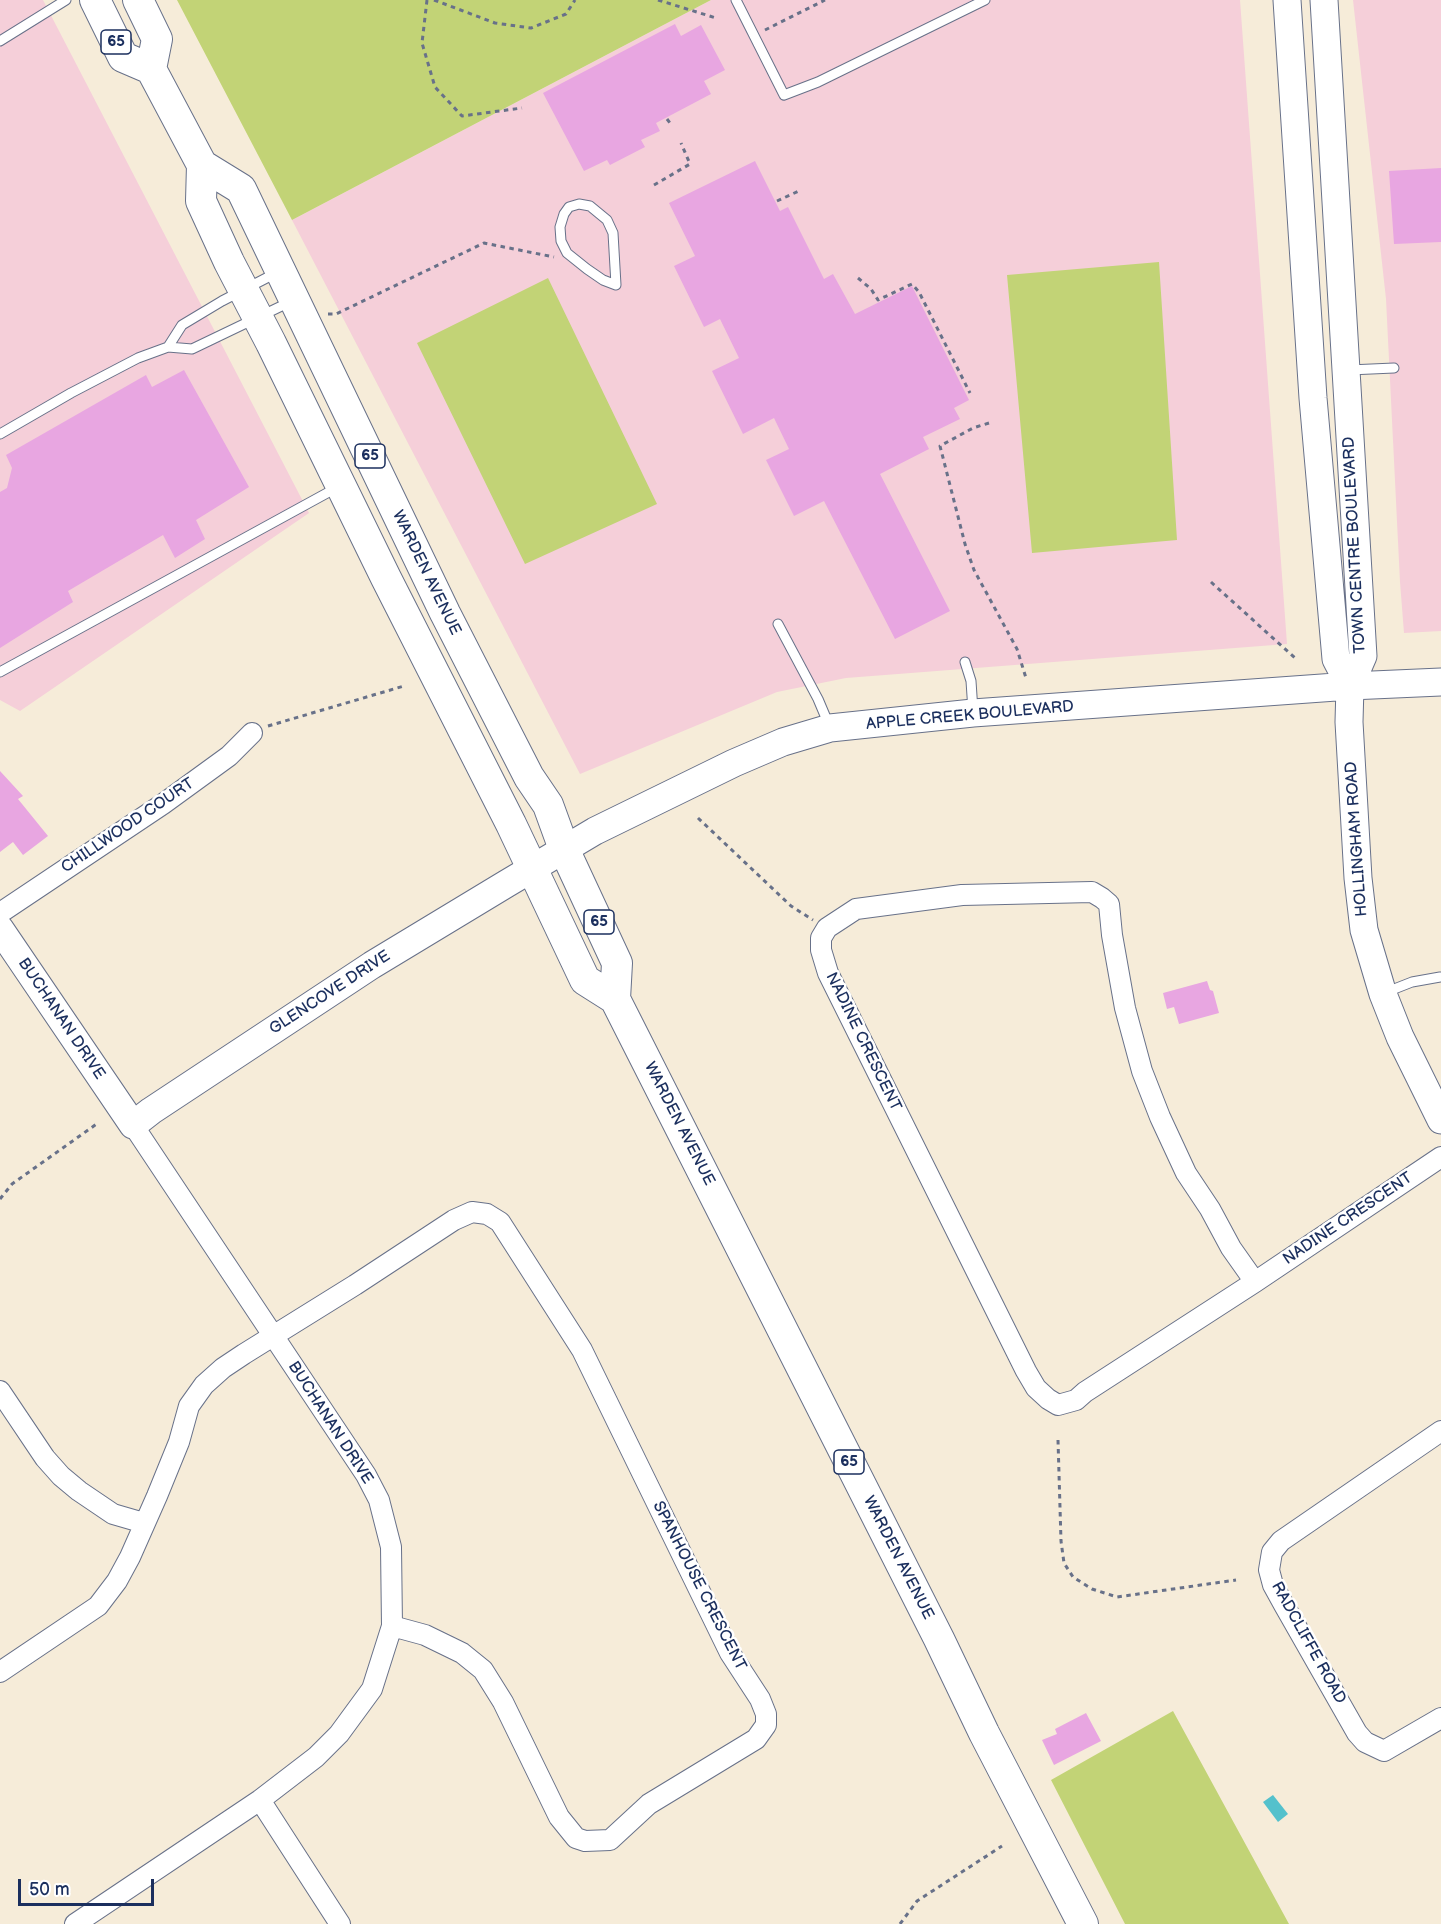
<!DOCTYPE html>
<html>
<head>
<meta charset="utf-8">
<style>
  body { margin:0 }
  #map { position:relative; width:1441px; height:1924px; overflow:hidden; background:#f6ecd9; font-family:"Balsamiq Sans",sans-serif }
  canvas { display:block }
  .scale { position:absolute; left:18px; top:1879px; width:136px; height:27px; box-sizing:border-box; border:3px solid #1b2f5e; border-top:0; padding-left:8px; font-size:18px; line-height:21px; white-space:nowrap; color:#1b2f5e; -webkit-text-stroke:4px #fff; paint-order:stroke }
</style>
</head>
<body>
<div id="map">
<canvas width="1441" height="1924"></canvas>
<div class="scale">50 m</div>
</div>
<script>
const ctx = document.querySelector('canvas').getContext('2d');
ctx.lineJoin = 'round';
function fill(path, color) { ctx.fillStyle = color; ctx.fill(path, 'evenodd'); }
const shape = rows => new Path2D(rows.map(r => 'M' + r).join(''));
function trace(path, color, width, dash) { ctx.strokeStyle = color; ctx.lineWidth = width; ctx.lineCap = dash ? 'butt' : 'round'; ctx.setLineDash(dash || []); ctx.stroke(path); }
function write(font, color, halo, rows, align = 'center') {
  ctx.font = font + ' "Balsamiq Sans",sans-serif'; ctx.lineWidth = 5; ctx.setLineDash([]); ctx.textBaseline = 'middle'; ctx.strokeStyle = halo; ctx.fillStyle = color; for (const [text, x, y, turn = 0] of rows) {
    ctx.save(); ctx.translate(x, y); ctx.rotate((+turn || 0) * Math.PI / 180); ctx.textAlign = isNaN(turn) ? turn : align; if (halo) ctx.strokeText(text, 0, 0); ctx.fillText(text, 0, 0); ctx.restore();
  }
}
const built = shape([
  [0,0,43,0,309,513,20,711,0,700],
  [711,0,1240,0,1287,644,846,678,777,692,580,774,292,220],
  [1353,0,1441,0,1441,631,1404,633,1400,582,1386,299]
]);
const green = shape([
  [177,0,711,0,292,220],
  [1159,262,1177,540,1032,553,1007,275],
  [548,278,657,504,525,564,417,343],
  [1173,1711,1289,1924,1125,1924,1051,1780]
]);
const water = shape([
  [1273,1795,1288,1814,1278,1822,1263,1802]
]);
const building = shape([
  [675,24,681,36,701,25,725,70,704,81,711,94,656,123,660,131,641,140,645,147,610,165,607,160,584,171,543,93],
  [755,161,780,211,788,207,824,279,833,274,855,314,912,286,969,400,954,408,960,419,923,437,929,449,880,474,950,611,895,639,824,501,794,516,766,460,789,449,774,418,743,434,712,371,739,358,720,319,704,327,674,266,695,256,669,203],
  [1441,168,1441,242,1394,244,1389,171],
  [184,370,249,487,196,520,205,539,175,558,163,535,68,591,73,602,0,648,0,492,7,488,12,468,6,455,146,375,152,387],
  [0,771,23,796,18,799,48,836,23,855,13,842,0,852],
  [1207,981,1210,990,1213,991,1219,1013,1179,1024,1174,1007,1167,1009,1163,993],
  [1086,1713,1101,1741,1054,1765,1042,1740,1057,1734,1055,1729]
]);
const path = shape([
  [427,0,422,43,435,87,462,116,522,108],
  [434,0,495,23,531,28,566,14,575,0],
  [658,0,716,18],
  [765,30,825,0],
  [667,119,670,123],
  [654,185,690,164,681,143],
  [777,201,801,190],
  [858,278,871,289,878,300,912,284,919,292,970,393],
  [328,314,336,314,484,243,554,257],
  [989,423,973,428,940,446,965,544,974,570,1017,649,1026,678],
  [1211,582,1295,658],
  [268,726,404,686],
  [698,818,791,906,813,920],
  [0,1199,12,1184,98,1123],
  [1058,1440,1061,1541,1064,1563,1073,1577,1092,1589,1117,1597,1236,1580],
  [900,1924,917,1901,1002,1846]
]);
const lane = shape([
  [736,0,784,95,818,82,985,0],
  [0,41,66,0],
  [579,204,590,206,607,220,613,233,616,285,603,280,587,269,567,253,561,241,560,227,564,214,569,207,579,204],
  [168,347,182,325,222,301,278,272],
  [1349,370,1394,368],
  [0,434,71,393,138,358,168,347,192,349,292,301],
  [778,624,818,699,829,725],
  [965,662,971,681,973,711],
  [0,672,338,487],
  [1384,993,1412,982,1440,977]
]);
const street = shape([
  [0,913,163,804,229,756,252,733],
  [1255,1282,1231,1248,1210,1209,1186,1173,1160,1117,1142,1071,1125,1008,1112,935,1109,904,1102,898,1092,892,962,895,856,909,827,928,821,938,821,950,828,973,1026,1371,1036,1388,1048,1399,1058,1405,1076,1400,1085,1392,1255,1282,1441,1157],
  [0,1391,45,1458,61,1476,79,1491,113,1514,144,1523],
  [1441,1431,1281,1541,1272,1552,1269,1570,1273,1585,1284,1605,1357,1733,1365,1742,1384,1751,1441,1718],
  [0,1672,98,1606,117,1581,130,1557,157,1496,179,1442,189,1406,204,1385,223,1368,244,1354,355,1285,454,1220,472,1212,487,1214,500,1222,582,1350,730,1653,760,1699,766,1714,766,1725,756,1739,649,1804,610,1840,585,1841,576,1838,559,1817,503,1702,483,1670,462,1653,425,1635,392,1626],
  [260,1800,340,1924],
  [75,1924,260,1800,316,1757,339,1734,372,1689,392,1626,391,1547,379,1500,366,1475,133,1125]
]);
const secondary = shape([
  [1287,0,1313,398,1336,659,1350,686],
  [1324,0,1363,656,1350,686,1349,722,1358,878,1364,930,1383,994,1400,1037,1441,1120],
  [0,929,133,1125,151,1111,372,965,506,884,595,831,734,763,783,742,830,728,973,713,1350,686,1441,682]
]);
const primary = shape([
  [95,0,123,57,151,69,202,165,241,189,445,613,529,777,548,805,564,849,617,963,615,999,939,1639,984,1733,1083,1924],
  [138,0,157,39,151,69],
  [202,165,201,201,229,262,271,343,386,578,511,824,585,980,615,999]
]);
const shields = [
  [116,42,30],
  [370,456,30],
  [599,922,30],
  [849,1462,30]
];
const shieldNames = [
  ["65",116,42],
  ["65",370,456],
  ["65",599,922],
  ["65",849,1462]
];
const streetNames = [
  ["TOWN CENTRE BOULEVARD",1355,545,-93],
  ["WARDEN AVENUE",426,573,64],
  ["APPLE CREEK BOULEVARD",970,716,-5],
  ["CHILLWOOD COURT",128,826,-34],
  ["HOLLINGHAM ROAD",1357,839,-94],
  ["GLENCOVE DRIVE",330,993,-33],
  ["BUCHANAN DRIVE",61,1019,56],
  ["NADINE CRESCENT",863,1042,64],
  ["WARDEN AVENUE",679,1124,63],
  ["NADINE CRESCENT",1348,1219,-34],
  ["BUCHANAN DRIVE",330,1423,57],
  ["WARDEN AVENUE",898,1558,63],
  ["SPANHOUSE CRESCENT",699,1586,63],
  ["RADCLIFFE ROAD",1308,1643,61]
];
fill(built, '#f5cfd9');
fill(green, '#c2d376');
fill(water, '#54c1cc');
fill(building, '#e8a6e1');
trace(lane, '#687189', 11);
trace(street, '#687189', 22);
trace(secondary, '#687189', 29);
trace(primary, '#687189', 32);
trace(path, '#687189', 3, [4.5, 4.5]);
trace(lane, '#fff', 9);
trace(street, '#fff', 20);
trace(secondary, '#fff', 27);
trace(primary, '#fff', 30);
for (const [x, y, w] of shields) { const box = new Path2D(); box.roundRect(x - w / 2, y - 12, w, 24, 4.5); ctx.fillStyle = '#fff'; ctx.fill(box); trace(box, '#1b2f5e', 1.5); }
write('bold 15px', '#1b2f5e', null, shieldNames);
write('16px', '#1b2f5e', '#fff', streetNames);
</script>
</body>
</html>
